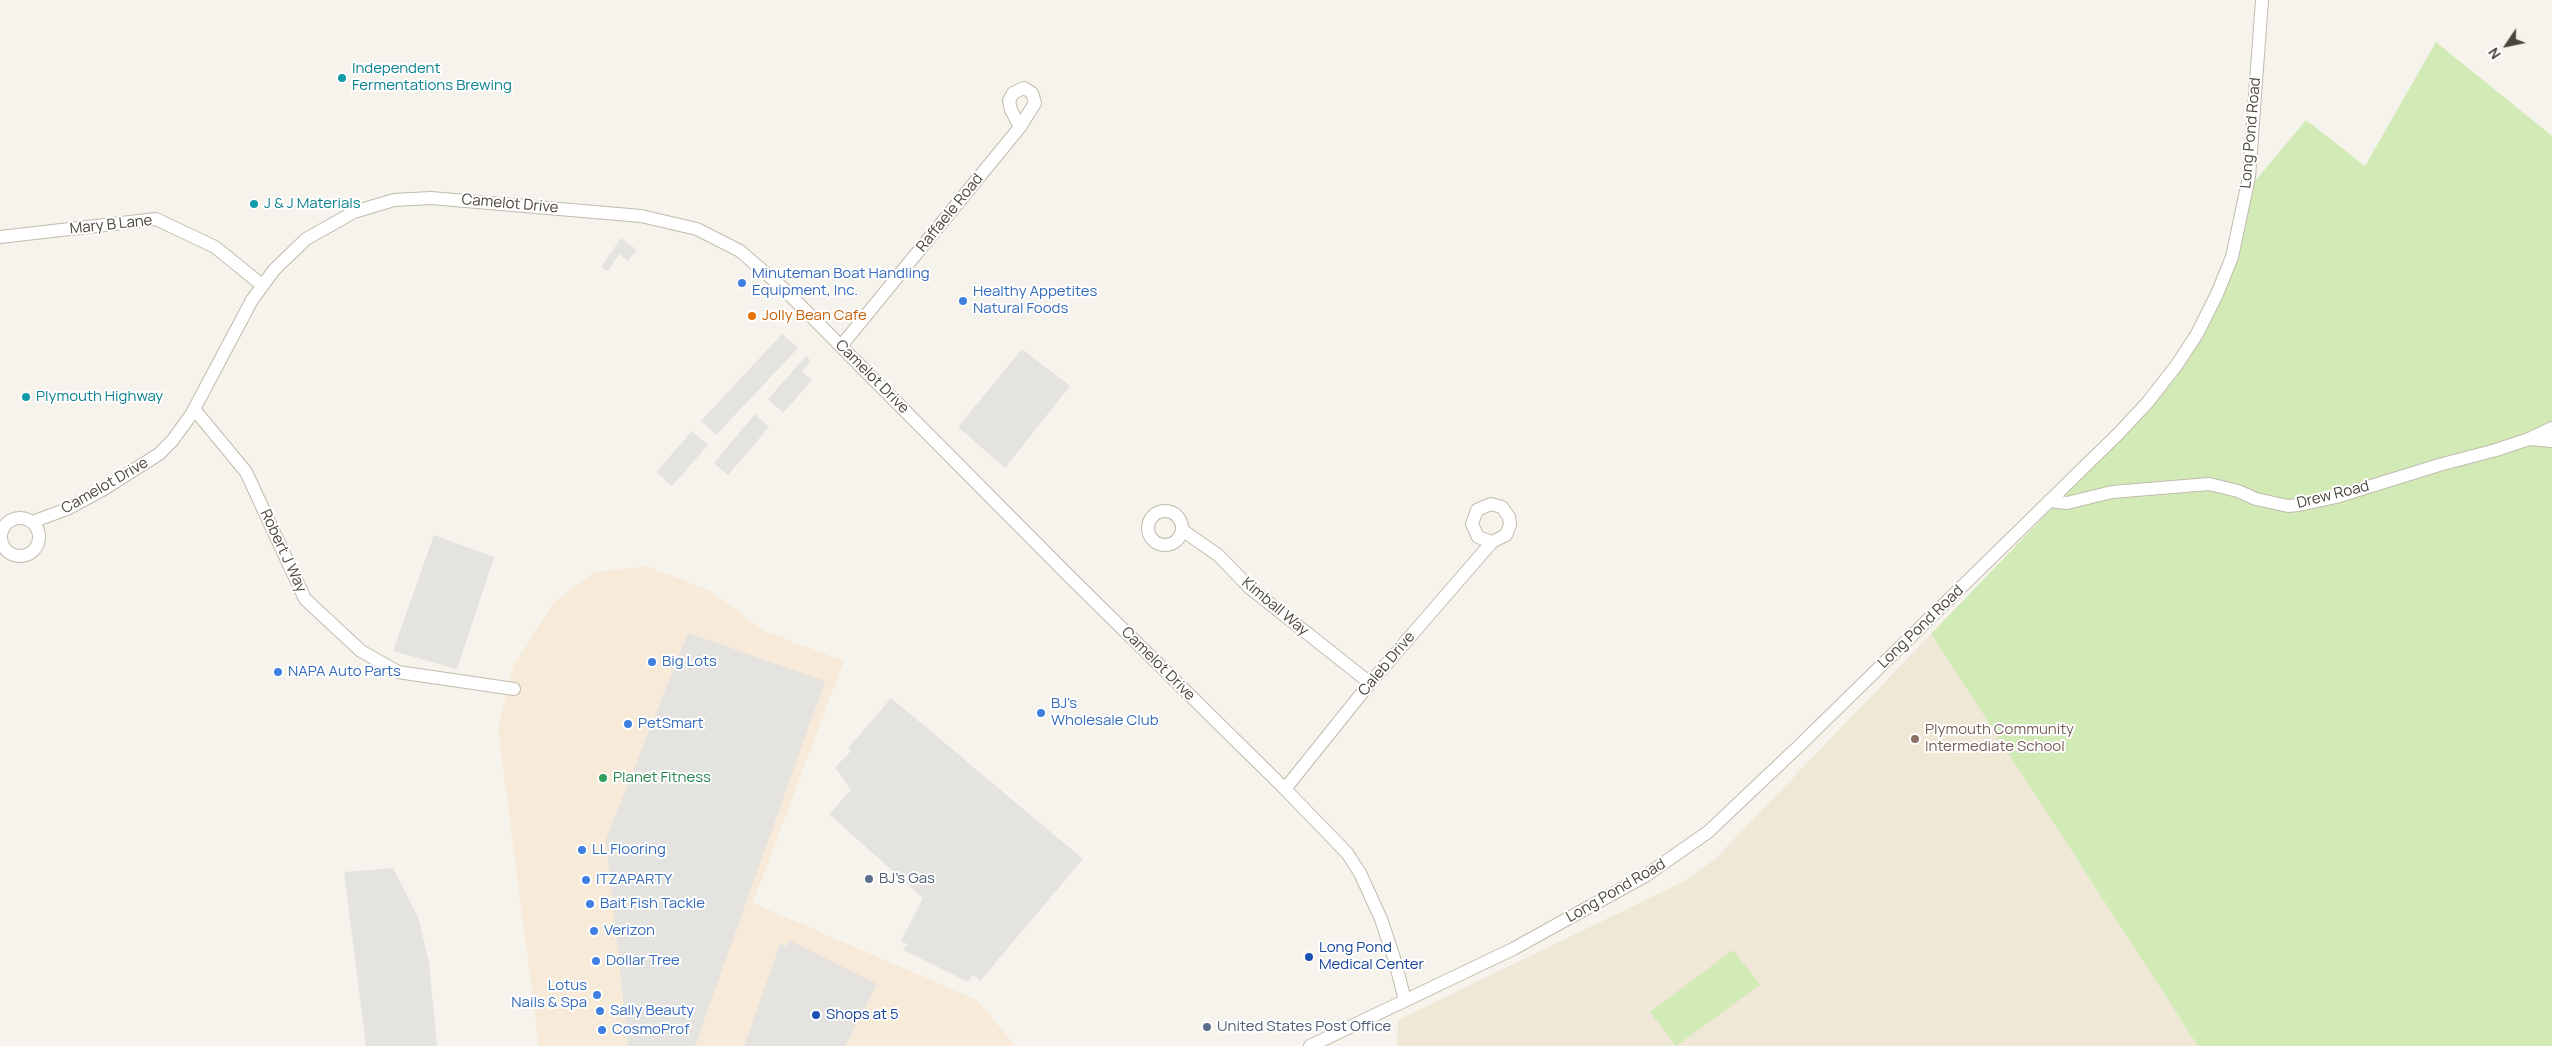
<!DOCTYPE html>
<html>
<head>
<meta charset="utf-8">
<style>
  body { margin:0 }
  #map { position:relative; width:2552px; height:1046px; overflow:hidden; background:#f6f3ec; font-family:Manrope,sans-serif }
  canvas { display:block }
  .north { position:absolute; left:2482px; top:20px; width:50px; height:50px; -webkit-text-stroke:4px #fff; paint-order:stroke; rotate:236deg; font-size:14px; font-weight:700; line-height:20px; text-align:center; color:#4b4439 }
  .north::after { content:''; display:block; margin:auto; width:18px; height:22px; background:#4b4439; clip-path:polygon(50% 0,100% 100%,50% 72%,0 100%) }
</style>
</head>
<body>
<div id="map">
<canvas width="2552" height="1046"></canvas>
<div class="north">N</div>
</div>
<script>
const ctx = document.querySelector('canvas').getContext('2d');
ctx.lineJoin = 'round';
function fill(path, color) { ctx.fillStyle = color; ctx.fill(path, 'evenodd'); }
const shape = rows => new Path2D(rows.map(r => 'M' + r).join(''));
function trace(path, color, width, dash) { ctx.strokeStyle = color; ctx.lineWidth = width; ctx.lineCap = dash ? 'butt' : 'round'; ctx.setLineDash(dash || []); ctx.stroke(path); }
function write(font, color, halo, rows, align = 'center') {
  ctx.font = font + ' Manrope,sans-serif'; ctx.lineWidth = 4; ctx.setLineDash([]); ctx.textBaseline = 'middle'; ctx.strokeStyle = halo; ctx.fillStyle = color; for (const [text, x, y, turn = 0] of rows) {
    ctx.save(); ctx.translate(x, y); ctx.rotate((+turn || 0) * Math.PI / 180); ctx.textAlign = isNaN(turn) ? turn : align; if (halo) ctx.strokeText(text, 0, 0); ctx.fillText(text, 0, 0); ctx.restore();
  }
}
const commercial = shape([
  [647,566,711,591,764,631,844,661,753,903,977,1000,1015,1046,539,1046,498,729,513,667,555,601,596,572]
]);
const education = shape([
  [1931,634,2198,1046,1397,1046,1398,1020,1658,894,1686,880,1715,859]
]);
const green = shape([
  [2436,42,2552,136,2552,1046,2198,1046,1931,634,2159,397,2236,253,2250,205,2251,186,2306,120,2365,166],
  [1733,950,1760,985,1676,1046,1650,1012]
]);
const parking = shape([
  [621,238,637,250,628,261,619,254,608,271,601,267],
  [782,334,798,348,716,435,701,421],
  [1022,349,1070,386,1005,468,958,427],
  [806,356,811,361,802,371,812,380,783,413,768,399],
  [755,414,769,427,728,475,714,463],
  [692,431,708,445,672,486,656,472],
  [434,535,494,557,457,669,393,651],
  [688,633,825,681,695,1046,628,1046,606,839],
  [891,698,1083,859,980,981,973,975,968,982,903,950,907,944,901,941,923,898,829,814,851,790,835,767,851,751,848,748],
  [393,868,418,917,429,962,437,1046,366,1046,344,872],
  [789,940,877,984,845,1046,744,1046,780,944,786,947]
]);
const minor = shape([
  [0,237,156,219,215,247,262,285],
  [841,346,1020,127,1035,103,1032,93,1024,88,1013,93,1009,101,1011,110,1020,127],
  [194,409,246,472,305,599,361,651,398,672,514,689],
  [2530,439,2552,441],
  [2049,501,2067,503,2112,492,2209,484,2238,491,2256,499,2288,506,2299,505,2336,497,2439,465,2496,450,2529,439,2552,428],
  '1148 528a17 17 0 1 1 34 0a17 17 0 1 1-34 0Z',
  '1 537a19 19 0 1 1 38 0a19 19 0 1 1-38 0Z',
  [32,522,67,509,104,489,159,454,172,441,191,415,252,300,274,270,306,239,354,212,394,200,431,198,641,216,697,229,740,251,784,289,1070,577,1285,789,1347,853,1360,873,1381,919,1394,958,1405,1000],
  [1182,530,1218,555,1250,588,1370,683],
  [1285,789,1370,683,1492,542,1506,535,1510,525,1509,517,1502,507,1491,504,1477,510,1472,524,1478,537,1492,542],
  [1310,1046,1513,949,1645,876,1708,832,1800,745,2119,433,2147,403,2176,366,2197,334,2217,294,2232,257,2249,177,2262,0]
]);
const markers = [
  [342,78,5,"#0f9aa8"],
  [254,204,5,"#0f9aa8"],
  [742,283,5,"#3f7fe0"],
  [963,301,5,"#3f7fe0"],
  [752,316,5,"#e8710a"],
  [26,397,5,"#0f9aa8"],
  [652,662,5,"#3f7fe0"],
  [278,672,5,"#3f7fe0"],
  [1041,713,5,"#3f7fe0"],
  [628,724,5,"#3f7fe0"],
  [1915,739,5,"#8d6e63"],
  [603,778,5,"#2e9e5b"],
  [582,850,5,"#3f7fe0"],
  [869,879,5,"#5c6f8a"],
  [586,880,5,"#3f7fe0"],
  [590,904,5,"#3f7fe0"],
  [594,931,5,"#3f7fe0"],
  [1309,957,5,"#1a4fb4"],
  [596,961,5,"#3f7fe0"],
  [597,995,5,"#3f7fe0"],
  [600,1011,5,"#3f7fe0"],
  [816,1015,5,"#1a4fb4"],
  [1207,1027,5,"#5c6f8a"],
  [602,1030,5,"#3f7fe0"]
];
const cultureNames = [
  ["Independent",352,69],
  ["Fermentations Brewing",352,86],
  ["J & J Materials",264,204],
  ["Plymouth Highway",36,397]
];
const streetNames = [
  ["Long Pond Road",2251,133,-85],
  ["Camelot Drive",510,204,5],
  ["Raffaele Road",950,213,-51],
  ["Mary B Lane",111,225,-6],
  ["Camelot Drive",872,377,45],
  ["Camelot Drive",105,486,-30],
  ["Drew Road",2333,495,-14],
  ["Robert J Way",283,551,65],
  ["Kimball Way",1275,607,40],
  ["Long Pond Road",1921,627,-44],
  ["Camelot Drive",1158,664,45],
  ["Caleb Drive",1387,664,-50],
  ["Long Pond Road",1616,891,-30]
];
const shopNames = [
  ["Minuteman Boat Handling",752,274],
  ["Equipment, Inc.",752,291],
  ["Healthy Appetites",973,292],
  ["Natural Foods",973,309],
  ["Big Lots",662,662],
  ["NAPA Auto Parts",288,672],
  ["BJ's",1051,704],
  ["Wholesale Club",1051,721],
  ["PetSmart",638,724],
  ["LL Flooring",592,850],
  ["ITZAPARTY",596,880],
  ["Bait Fish Tackle",600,904],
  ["Verizon",604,931],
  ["Dollar Tree",606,961],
  ["Lotus",587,986,"right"],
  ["Nails & Spa",587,1003,"right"],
  ["Sally Beauty",610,1011],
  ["CosmoProf",612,1030]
];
const foodNames = [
  ["Jolly Bean Cafe",762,316]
];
const educationNames = [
  ["Plymouth Community",1925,730],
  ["Intermediate School",1925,747]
];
const leisureNames = [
  ["Planet Fitness",613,778]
];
const serviceNames = [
  ["BJ’s Gas",879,879],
  ["United States Post Office",1217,1027]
];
const transitNames = [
  ["Long Pond",1319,948],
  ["Medical Center",1319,965],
  ["Shops at 5",826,1015]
];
fill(commercial, '#f7ead8');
fill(education, '#efe8d6');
fill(green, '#d2eab5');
fill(parking, '#e5e3e0');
trace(minor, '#c2bbae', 14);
trace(minor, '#fff', 12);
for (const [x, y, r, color] of markers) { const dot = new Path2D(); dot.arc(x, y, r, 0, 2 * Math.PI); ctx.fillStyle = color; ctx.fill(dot); trace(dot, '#fff', 2); }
write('15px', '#0d838f', '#fff', cultureNames, 'left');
write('15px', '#4b4439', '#fff', streetNames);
write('15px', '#366cbe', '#fff', shopNames, 'left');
write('15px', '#c56008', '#fff', foodNames, 'left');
write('15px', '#785e54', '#fff', educationNames, 'left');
write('15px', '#27864d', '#fff', leisureNames, 'left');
write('15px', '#4e5e75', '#fff', serviceNames, 'left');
write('15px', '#164399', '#fff', transitNames, 'left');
</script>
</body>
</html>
